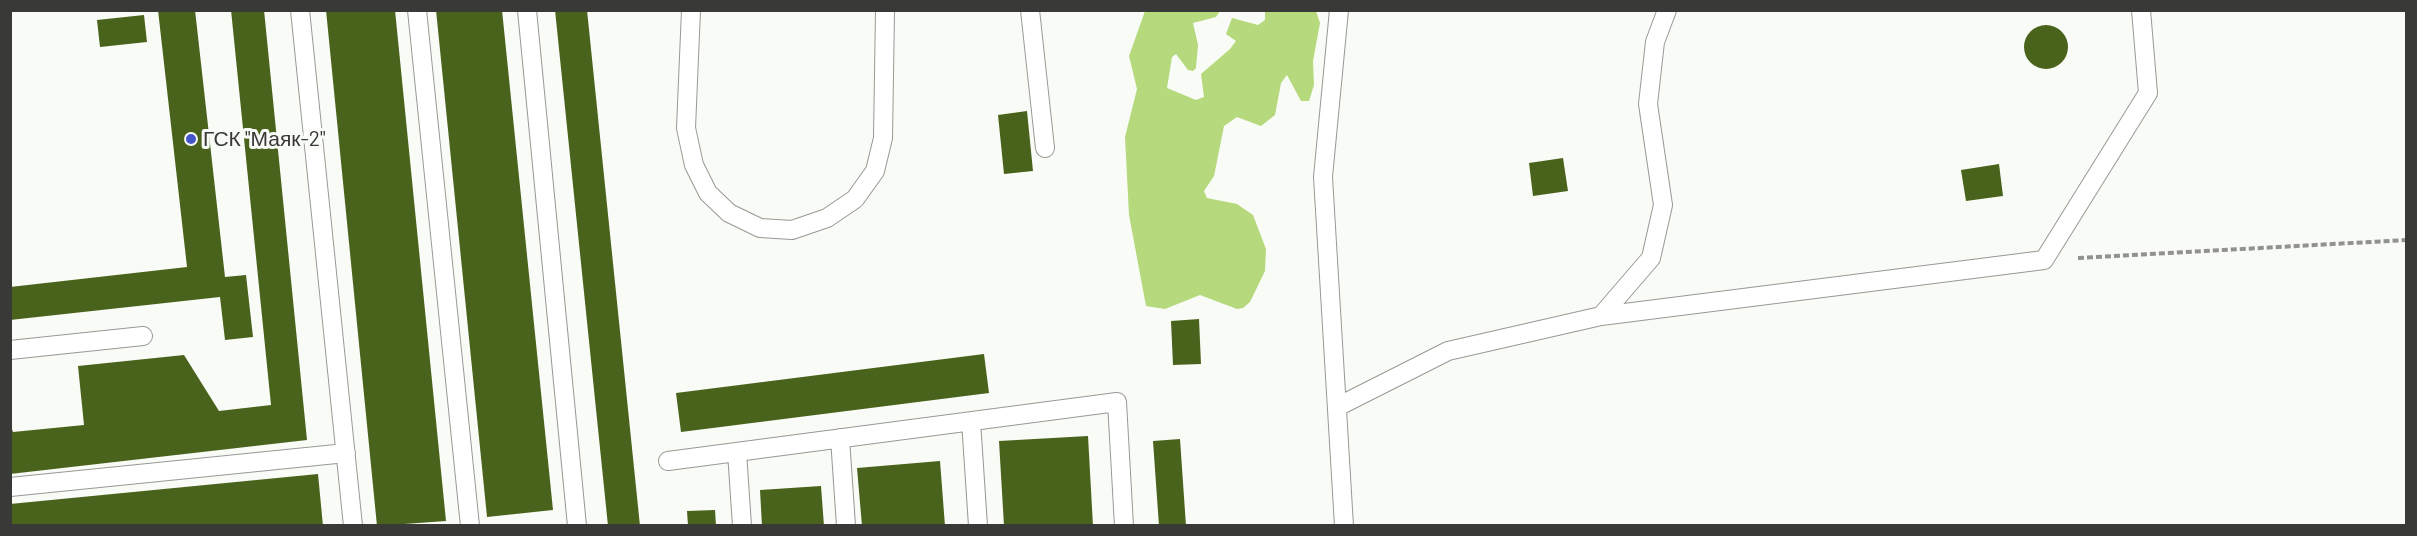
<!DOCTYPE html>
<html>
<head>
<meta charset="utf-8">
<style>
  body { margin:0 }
  #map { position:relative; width:2417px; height:536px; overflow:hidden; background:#f9fbf6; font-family:Barlow,sans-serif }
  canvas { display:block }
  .frame { position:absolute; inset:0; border:12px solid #393937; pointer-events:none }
</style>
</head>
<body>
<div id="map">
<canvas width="2417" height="536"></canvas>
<div class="frame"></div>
</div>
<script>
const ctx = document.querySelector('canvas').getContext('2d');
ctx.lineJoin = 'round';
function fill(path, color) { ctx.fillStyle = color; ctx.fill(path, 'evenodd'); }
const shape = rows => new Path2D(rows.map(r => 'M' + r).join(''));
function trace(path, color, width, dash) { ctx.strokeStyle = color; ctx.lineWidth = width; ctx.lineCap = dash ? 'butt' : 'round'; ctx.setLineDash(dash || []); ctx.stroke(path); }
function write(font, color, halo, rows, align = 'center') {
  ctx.font = font + ' Barlow,sans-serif'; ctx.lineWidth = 6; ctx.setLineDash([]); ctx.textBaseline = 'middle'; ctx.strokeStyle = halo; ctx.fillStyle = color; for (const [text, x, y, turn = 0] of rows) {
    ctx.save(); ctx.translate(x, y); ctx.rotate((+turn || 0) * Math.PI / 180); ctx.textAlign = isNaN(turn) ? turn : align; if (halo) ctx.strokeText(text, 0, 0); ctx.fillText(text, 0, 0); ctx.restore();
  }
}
const forest = shape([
  [1145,11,1220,11,1216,17,1193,23,1198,45,1196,68,1193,71,1188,70,1176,54,1172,57,1167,88,1196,100,1204,97,1201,74,1230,49,1236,41,1226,34,1232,18,1258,25,1265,20,1265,11,1316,11,1320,23,1313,61,1314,85,1309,101,1301,101,1287,75,1281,83,1275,115,1261,126,1237,117,1224,126,1214,176,1204,191,1207,198,1237,204,1253,215,1266,249,1265,271,1250,302,1243,308,1237,309,1200,295,1165,309,1146,306,1129,215,1125,137,1137,89,1129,56]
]);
const building = shape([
  [158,10,195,10,225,277,246,275,253,337,225,340,220,297,10,320,10,287,187,267],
  [231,10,264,10,307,440,10,474,10,423,13,432,84,425,78,366,184,355,219,411,271,405],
  [326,10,395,10,446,521,377,526],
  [436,10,502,10,553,510,487,517],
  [555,10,587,10,640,526,608,526],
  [144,15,147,42,100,47,97,20],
  '2024 47a22 22 0 1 1 44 0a22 22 0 1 1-44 0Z',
  [1027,111,1033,171,1004,174,998,115],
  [1563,158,1568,191,1533,196,1529,163],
  [1999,164,2003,196,1966,201,1961,170],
  [1199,319,1201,364,1173,365,1171,321],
  [984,354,989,393,681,432,676,393],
  [1088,436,1093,526,1004,526,999,441],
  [1180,439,1186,526,1159,526,1153,441],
  [940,461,945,526,862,526,857,468],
  [318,474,323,526,10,526,10,504],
  [821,486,824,526,762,526,760,490],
  [715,510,716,526,688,526,687,511]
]);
const path = shape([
  [2078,258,2406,240]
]);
const lane = shape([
  [300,10,353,526],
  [417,10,470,526],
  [527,10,577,526],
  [691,10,686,128,694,165,708,193,729,213,760,228,792,230,827,218,855,199,875,171,883,138,885,10],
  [1030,10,1045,148],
  [1339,10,1323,177,1344,526],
  [1601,316,1651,258,1663,205,1648,104,1655,42,1667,10],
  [10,350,143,336],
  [1337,407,1448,351,1601,316,2044,260,2148,93,2141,10],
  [971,421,978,526],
  [840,438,846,526],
  [737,452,742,526],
  [668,461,1117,402,1124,526],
  [10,487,346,453]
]);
const markers = [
  [191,139,6,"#4456ca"]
];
const poiNames = [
  ["ГСК \"Маяк-2\"",203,139]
];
fill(forest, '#b5d97c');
fill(building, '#4a631c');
trace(lane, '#979995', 20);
trace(path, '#91918e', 4, [6, 3]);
trace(lane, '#fff', 18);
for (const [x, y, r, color] of markers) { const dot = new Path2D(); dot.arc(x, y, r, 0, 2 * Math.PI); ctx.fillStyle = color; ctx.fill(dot); trace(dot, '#f9fbf6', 2); }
write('21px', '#393937', '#f9fbf6', poiNames, 'left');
</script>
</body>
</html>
